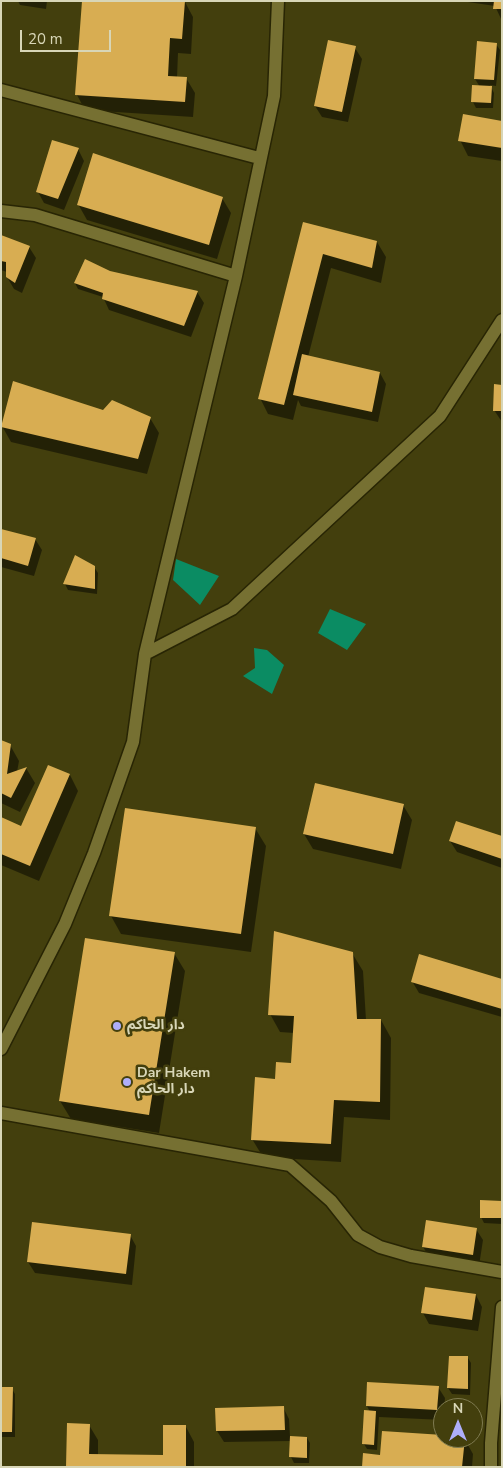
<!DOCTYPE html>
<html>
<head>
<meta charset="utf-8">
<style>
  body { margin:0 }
  #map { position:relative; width:503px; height:1468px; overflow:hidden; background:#433f0d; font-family:"Nunito Sans",sans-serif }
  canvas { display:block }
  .frame { position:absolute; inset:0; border:2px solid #d8d6b7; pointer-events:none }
  .north { position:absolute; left:433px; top:1398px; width:50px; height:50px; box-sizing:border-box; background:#433f0d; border:1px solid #7f7b51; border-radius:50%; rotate:0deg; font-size:14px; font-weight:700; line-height:20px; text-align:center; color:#d8d6b7 }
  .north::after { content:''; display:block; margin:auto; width:18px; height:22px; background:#aeaefa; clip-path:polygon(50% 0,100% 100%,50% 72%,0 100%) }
  .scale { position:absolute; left:20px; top:30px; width:91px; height:22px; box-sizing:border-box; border:2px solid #d8d6b7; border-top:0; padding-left:6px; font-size:15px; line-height:18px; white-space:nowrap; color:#d8d6b7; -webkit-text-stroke:4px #433f0d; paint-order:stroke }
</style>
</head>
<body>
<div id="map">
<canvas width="503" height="1468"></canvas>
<div class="frame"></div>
<div class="north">N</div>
<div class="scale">20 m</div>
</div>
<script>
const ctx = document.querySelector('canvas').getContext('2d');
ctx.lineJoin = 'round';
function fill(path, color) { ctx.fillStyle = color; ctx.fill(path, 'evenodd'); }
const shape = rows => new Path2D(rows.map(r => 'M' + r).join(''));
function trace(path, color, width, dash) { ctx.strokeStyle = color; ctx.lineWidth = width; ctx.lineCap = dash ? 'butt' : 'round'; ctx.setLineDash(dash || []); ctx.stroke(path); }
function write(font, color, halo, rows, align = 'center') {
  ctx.font = font + ' "Nunito Sans","Noto Sans Arabic",sans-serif'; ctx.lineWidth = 5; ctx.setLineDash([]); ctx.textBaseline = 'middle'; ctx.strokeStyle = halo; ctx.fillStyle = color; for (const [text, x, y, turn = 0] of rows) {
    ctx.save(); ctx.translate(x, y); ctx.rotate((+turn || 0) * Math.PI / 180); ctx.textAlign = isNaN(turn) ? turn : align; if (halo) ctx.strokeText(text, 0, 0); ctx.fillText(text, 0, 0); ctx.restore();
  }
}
const forest = shape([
  [176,559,219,576,200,605,173,580],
  [330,609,366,624,347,650,318,633],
  [254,648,267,650,284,665,272,694,243,676,255,668]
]);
const shadow = shape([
  [18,1,47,1,46,9,20,5],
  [461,1,502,1,502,21,495,6],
  [185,2,193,17,191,54,178,53,177,78,186,78,195,93,193,117,85,110,77,95],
  [496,44,500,50,496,86,490,85,494,93,493,108,476,108,473,102,480,87,475,79],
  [355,48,362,59,348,122,322,117,315,106],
  [502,122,502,161,468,156,460,140],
  [78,149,84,161,64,210,44,203,38,192],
  [222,198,231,213,217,259,87,220,78,204],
  [304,224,377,242,386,257,381,283,331,268,308,357,380,373,386,384,378,422,301,406,298,400,293,420,268,414,260,398],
  [1,236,29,247,36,258,22,293,14,289,7,277,7,272,1,270],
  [111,273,197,292,204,303,191,337,109,310,103,297,78,289,75,283],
  [502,386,502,422,494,410],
  [103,411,150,418,159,433,147,474,11,442,2,426],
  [1,530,35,539,42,550,34,576,1,567],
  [75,556,94,567,98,573,97,594,68,590,65,584],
  [1,741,10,745,19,761,17,772,26,768,35,783,20,812,1,803],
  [49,766,70,775,78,791,39,881,1,865,1,819,22,828],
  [403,805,412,820,401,869,313,849,304,834],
  [255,828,266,846,251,952,121,934,111,916],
  [502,838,502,868,457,852,450,841],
  [174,953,185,971,159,1133,71,1119,60,1101],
  [352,953,363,971,366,1020,381,1020,391,1038,390,1120,344,1117,341,1162,263,1157,252,1139,276,1080,293,1064,294,1033,280,1032,270,1014],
  [502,980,502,1017,419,993,412,981],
  [502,1202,502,1224,484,1223,481,1217],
  [476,1229,483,1240,479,1266,430,1258,423,1247],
  [130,1235,136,1246,132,1285,35,1273,28,1262],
  [476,1295,482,1307,478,1331,429,1324,423,1313],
  [450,1357,468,1358,471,1363,470,1395,452,1394,448,1388],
  [438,1387,445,1398,443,1420,379,1417,377,1450,367,1449,364,1444,370,1412,367,1406],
  [1,1388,12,1389,15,1394,15,1437,1,1437],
  [283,1407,289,1419,290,1437,307,1438,310,1443,309,1463,294,1463,291,1457,291,1441,224,1442,217,1431,217,1409],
  [89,1425,98,1440,98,1456,164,1457,186,1427,194,1442,194,1467,67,1467],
  [443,1437,464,1438,473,1454,472,1467,364,1467,382,1456]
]);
const building = shape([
  [82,1,185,1,182,39,170,38,168,76,187,77,185,102,75,95],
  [494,1,502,1,502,9,493,9],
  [328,40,356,46,342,112,314,106],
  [477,41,497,43,494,80,474,79],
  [472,85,492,86,491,103,471,102],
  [463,114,502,121,502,148,458,141],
  [52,140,79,148,58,199,36,192],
  [93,153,223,197,209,245,77,205],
  [303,222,377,241,372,268,323,254,284,405,258,399],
  [1,235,30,246,15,283,6,277,6,262,1,261],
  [85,259,110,271,198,291,184,326,102,299,103,293,74,283],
  [302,354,380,372,372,412,293,395],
  [13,381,103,410,112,400,151,417,138,459,1,427],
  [494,384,502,385,502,411,493,411],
  [1,529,36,538,28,566,1,558],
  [75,555,95,566,95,589,63,584],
  [1,740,11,744,7,774,27,767,11,798,1,793],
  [48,765,70,774,30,866,1,854,1,817,21,826],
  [315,783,404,804,393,854,303,834],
  [125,808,256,827,241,934,109,916],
  [456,821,502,836,502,859,449,841],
  [274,931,353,952,357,1019,381,1019,380,1102,334,1100,331,1144,251,1140,255,1077,275,1079,276,1062,291,1063,294,1016,268,1015],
  [85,938,175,952,149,1115,59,1101],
  [419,954,502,979,502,1009,411,982],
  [480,1200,502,1201,502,1218,480,1218],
  [426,1220,477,1228,473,1255,422,1247],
  [32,1222,131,1234,126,1274,27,1262],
  [425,1287,476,1294,472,1320,421,1313],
  [449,1356,468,1356,468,1389,447,1388],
  [367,1382,439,1386,437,1410,366,1406],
  [1,1387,13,1387,12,1432,1,1432],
  [284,1406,285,1430,216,1431,215,1408],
  [364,1410,376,1411,374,1445,362,1444],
  [67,1423,90,1424,89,1454,163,1455,163,1425,186,1425,186,1467,66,1467],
  [382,1431,443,1435,443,1438,465,1438,462,1467,362,1467,363,1453,380,1455],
  [290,1436,307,1437,307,1458,289,1457]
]);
const street = shape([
  [1,90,259,158],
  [1,211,35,215,236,276],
  [145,654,232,609,440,416,502,320],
  [1,1049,65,924,94,853,133,742,145,654,236,276,274,96,278,1],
  [1,1113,290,1165,331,1201,358,1235,380,1247,411,1256,502,1272],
  [491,1467,491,1443,502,1307]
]);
const markers = [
  [117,1026,5,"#aeaefa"],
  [127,1082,5,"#aeaefa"]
];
const poiNames = [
  ["دار الحاكم",127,1026],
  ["Dar Hakem",137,1074],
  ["دار الحاكم",137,1090]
];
fill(forest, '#0b8c63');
fill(shadow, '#0007');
fill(building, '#d8ad52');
trace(street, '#282504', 15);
trace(street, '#767032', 12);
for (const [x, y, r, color] of markers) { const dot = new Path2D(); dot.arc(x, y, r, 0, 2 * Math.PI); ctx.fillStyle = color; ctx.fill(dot); trace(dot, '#433f0d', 2); }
write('bold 14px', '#d8d6b7', '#433f0d', poiNames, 'left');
</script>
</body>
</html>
